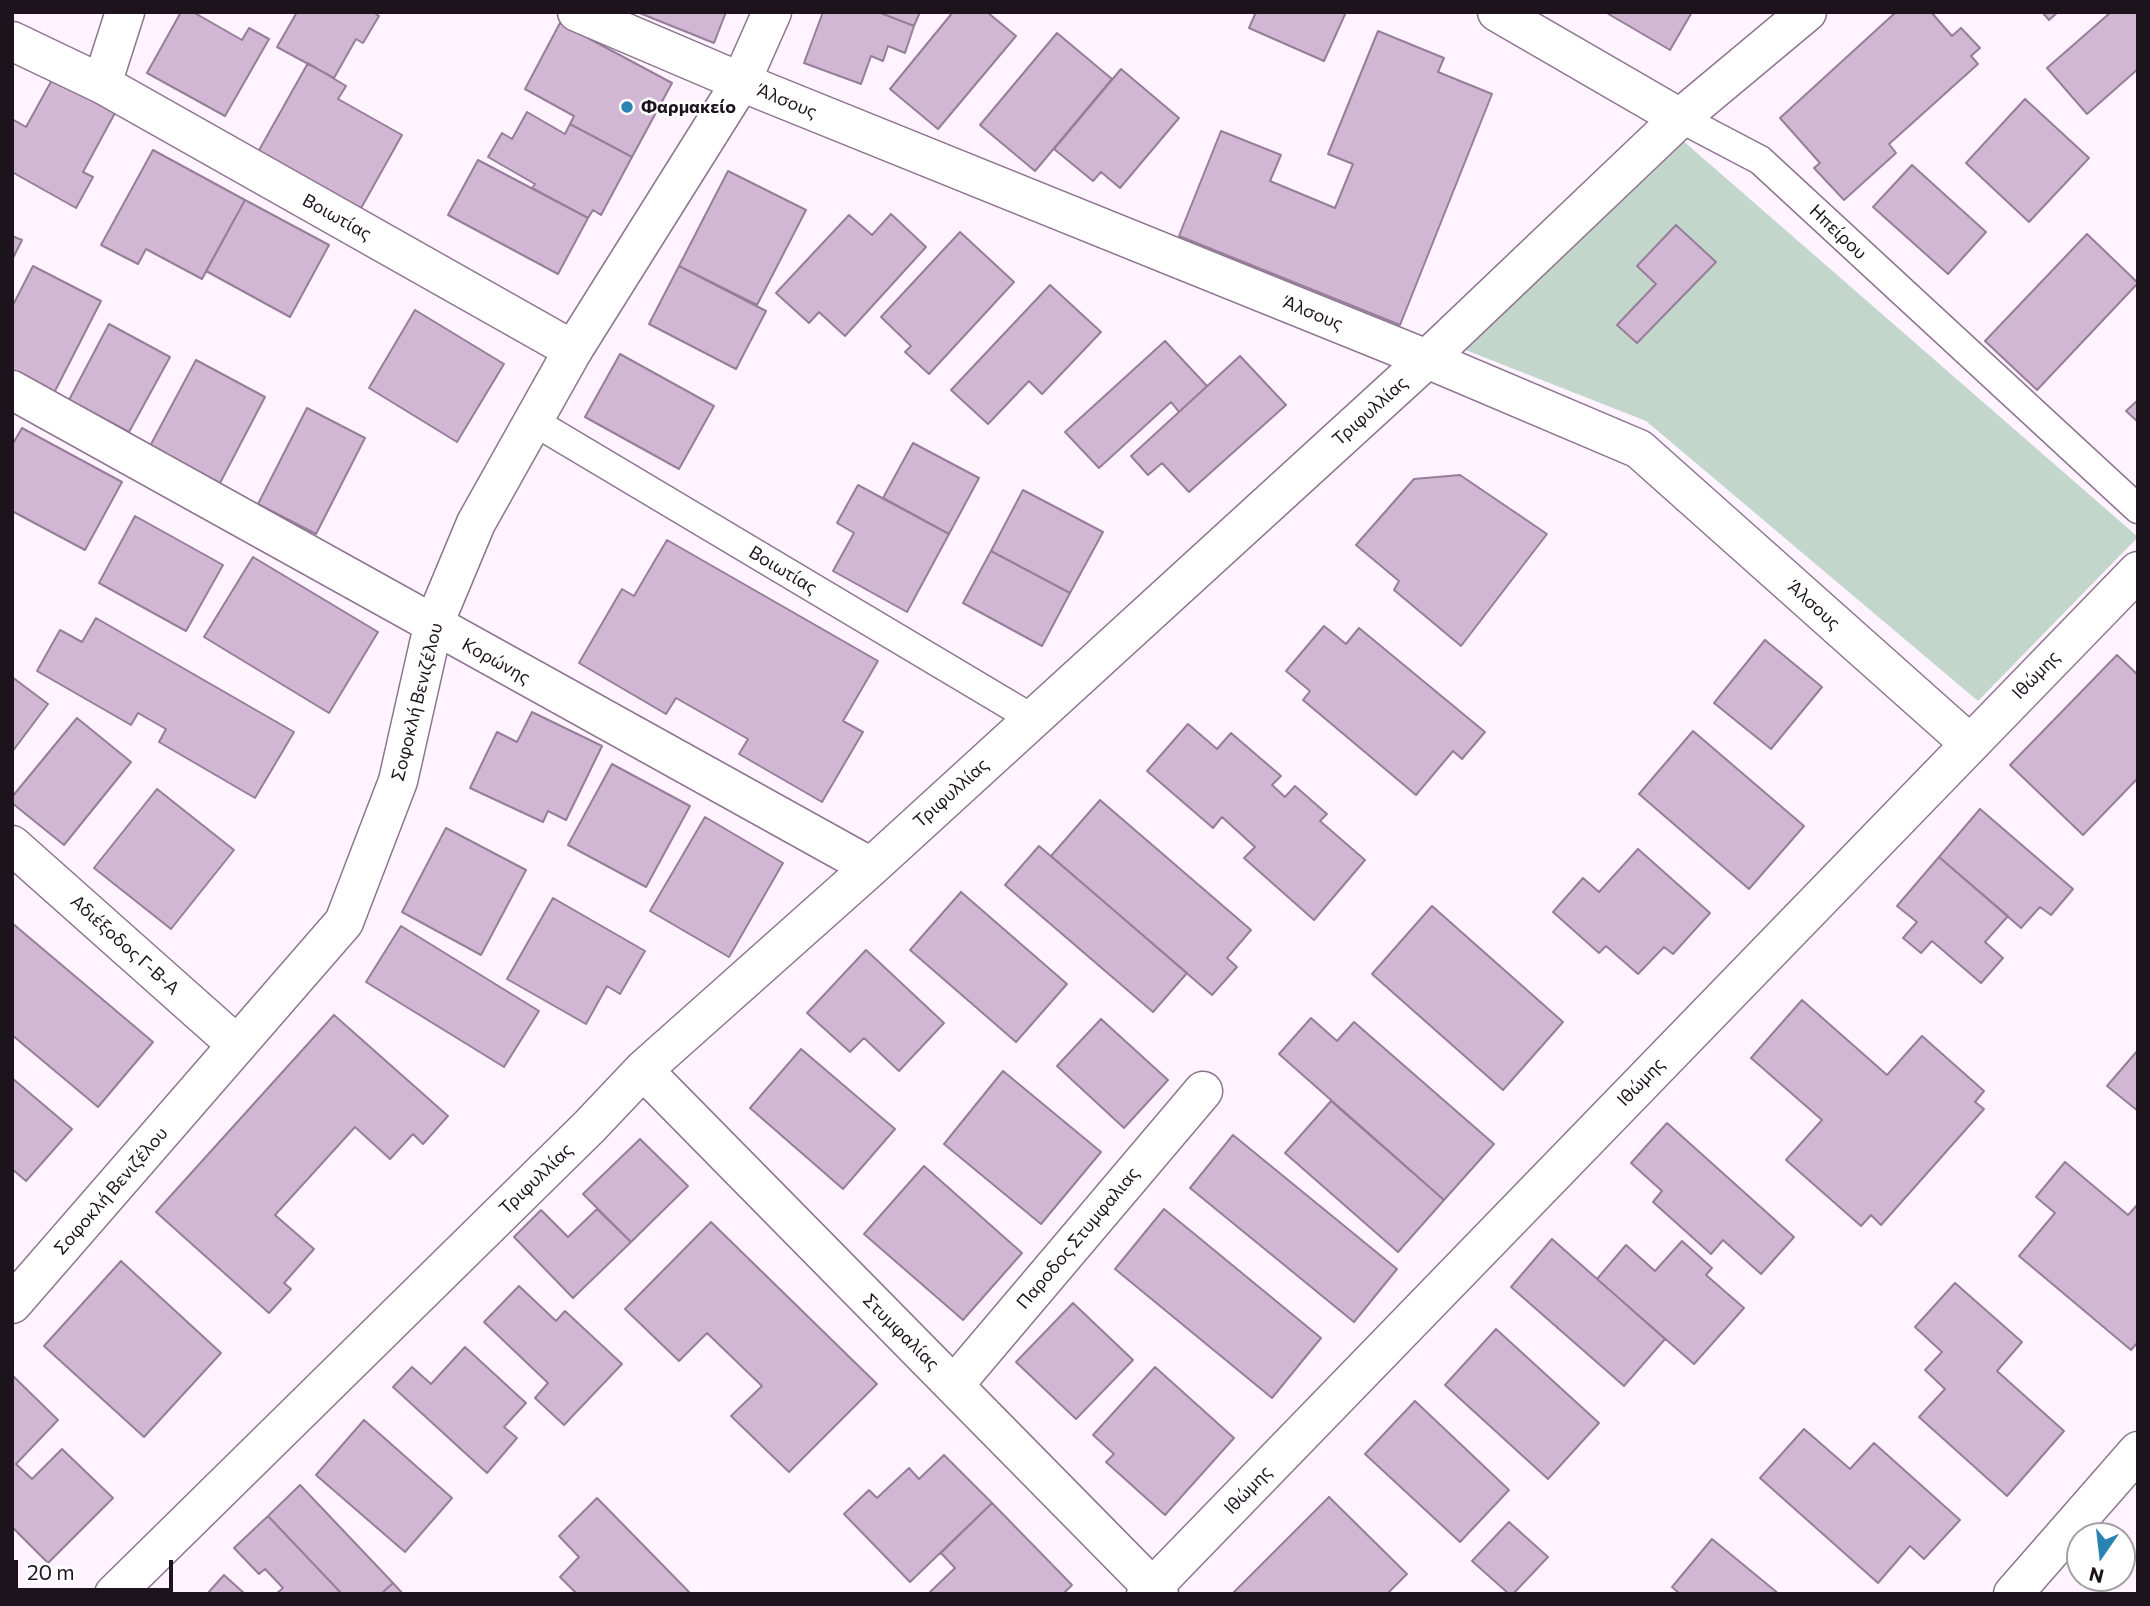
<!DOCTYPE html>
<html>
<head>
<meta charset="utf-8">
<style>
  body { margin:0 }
  #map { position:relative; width:2150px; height:1606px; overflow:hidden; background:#fef3ff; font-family:Commissioner,sans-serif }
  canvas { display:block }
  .frame { position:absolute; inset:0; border:14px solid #1c131d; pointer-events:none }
  .north { position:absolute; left:2066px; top:1522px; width:70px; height:70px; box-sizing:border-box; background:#fff; border:2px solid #a4a1a5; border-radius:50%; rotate:194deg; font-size:19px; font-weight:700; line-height:28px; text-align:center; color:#1c131d }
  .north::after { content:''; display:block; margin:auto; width:24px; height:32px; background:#2a84b2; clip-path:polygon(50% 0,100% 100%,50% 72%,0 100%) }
  .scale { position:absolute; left:14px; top:1560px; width:159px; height:32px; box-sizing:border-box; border:4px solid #1c131d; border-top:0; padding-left:9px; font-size:21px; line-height:24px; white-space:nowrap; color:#1c131d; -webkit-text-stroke:5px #fff; paint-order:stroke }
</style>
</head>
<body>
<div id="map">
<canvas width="2150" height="1606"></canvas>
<div class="frame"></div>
<div class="north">N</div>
<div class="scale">20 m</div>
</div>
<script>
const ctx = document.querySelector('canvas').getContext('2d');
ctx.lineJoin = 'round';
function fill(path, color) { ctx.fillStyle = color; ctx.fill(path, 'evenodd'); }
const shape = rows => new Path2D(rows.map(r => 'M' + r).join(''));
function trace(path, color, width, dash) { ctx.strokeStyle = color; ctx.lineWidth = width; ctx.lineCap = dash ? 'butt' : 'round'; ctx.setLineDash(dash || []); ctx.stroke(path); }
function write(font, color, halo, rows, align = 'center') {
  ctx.font = font + ' Commissioner,sans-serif'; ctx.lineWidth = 5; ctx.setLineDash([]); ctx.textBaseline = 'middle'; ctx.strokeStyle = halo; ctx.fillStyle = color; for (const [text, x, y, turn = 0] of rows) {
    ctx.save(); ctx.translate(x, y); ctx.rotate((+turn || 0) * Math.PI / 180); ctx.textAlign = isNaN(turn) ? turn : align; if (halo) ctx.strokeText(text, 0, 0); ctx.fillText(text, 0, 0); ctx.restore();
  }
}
const green = shape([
  [1681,139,2138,537,1978,701,1646,421,1463,349]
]);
const building = shape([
  [181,12,193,12,242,40,249,28,269,39,225,116,147,73,181,12],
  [297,12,373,12,379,16,363,43,356,39,334,78,277,47,297,12],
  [637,12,726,12,714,43,637,12],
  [823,12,878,12,914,26,905,53,888,46,883,61,871,56,861,84,804,63,823,12],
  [878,12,920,12,914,26,878,12],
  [953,12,987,12,1016,36,938,129,890,89,953,12],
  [1256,12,1346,12,1324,61,1249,28,1256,12],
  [1605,12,1692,12,1670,50,1605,12],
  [1896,12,1931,12,1952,36,1961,28,1980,48,1971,56,1978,64,1889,144,1896,153,1844,200,1814,168,1820,163,1780,118,1896,12],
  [2042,12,2058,12,2049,20,2042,12],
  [2111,12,2138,12,2138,69,2087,114,2047,68,2111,12],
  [560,23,672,83,632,157,570,124,574,116,525,89,560,23],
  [1378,31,1444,58,1438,72,1492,94,1400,325,1179,236,1221,131,1281,155,1270,181,1335,208,1353,164,1328,154,1378,31],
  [1057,33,1112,79,1035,171,980,125,1057,33],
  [308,63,346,86,338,99,402,135,360,210,258,152,308,63],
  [1121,69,1179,118,1120,188,1101,172,1093,181,1054,149,1121,69],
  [53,78,115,113,83,172,93,177,76,208,12,172,12,119,26,127,53,78],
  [2025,99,2089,158,2029,222,1966,163,2025,99],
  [527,112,565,134,570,124,632,157,601,215,593,210,588,218,532,188,535,184,488,157,502,133,512,139,527,112],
  [153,150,245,200,202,279,146,249,138,264,101,245,153,150],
  [478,160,588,218,558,274,448,215,478,160],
  [1912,165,1986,232,1948,274,1873,207,1912,165],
  [728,171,806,210,757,305,679,266,728,171],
  [245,200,329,245,290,317,206,271,245,200],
  [891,214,926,247,845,336,819,312,809,323,776,293,849,215,872,235,891,214],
  [1676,225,1716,262,1637,343,1617,325,1656,284,1637,266,1676,225],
  [960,232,1014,282,929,374,905,352,911,346,881,317,960,232],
  [2087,234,2138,283,2037,390,1985,341,2087,234],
  [12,236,22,240,12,260,12,236],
  [33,266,101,301,54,393,12,372,12,307,33,266],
  [679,266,766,311,736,369,649,324,679,266],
  [1050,285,1101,332,1042,394,1029,381,988,424,951,390,1050,285],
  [415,310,504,364,457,442,369,388,415,310],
  [109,324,170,357,129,432,69,400,109,324],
  [1165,341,1207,386,1179,412,1171,402,1099,468,1065,432,1165,341],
  [620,354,714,406,679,469,585,417,620,354],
  [1240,356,1286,405,1189,492,1162,463,1148,475,1131,456,1240,356],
  [196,360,265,397,220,483,150,446,196,360],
  [2138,400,2138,422,2126,411,2138,400],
  [307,408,365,438,316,534,258,504,307,408],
  [22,428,122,482,85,550,12,511,12,445,22,428],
  [913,443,979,478,949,534,883,498,913,443],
  [1460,475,1547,534,1461,646,1394,590,1399,581,1356,545,1414,479,1460,475],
  [858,485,949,534,907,612,833,571,854,533,837,523,858,485],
  [1023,490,1103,532,1070,593,991,551,1023,490],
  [135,516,223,565,186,631,99,583,135,516],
  [667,540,878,661,843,721,863,732,822,802,739,754,748,739,676,698,666,714,579,663,622,589,634,596,667,540],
  [991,551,1070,593,1042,646,963,603,991,551],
  [253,557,378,632,329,713,204,637,253,557],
  [96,618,294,732,255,798,159,742,166,729,138,713,131,725,37,671,60,630,82,642,96,618],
  [1324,626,1346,644,1359,628,1485,732,1462,759,1453,751,1416,795,1303,700,1310,691,1286,671,1324,626],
  [1765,640,1822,687,1771,749,1714,703,1765,640],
  [2117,655,2138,675,2138,778,2083,835,2010,765,2117,655],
  [12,677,48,704,12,752,12,677],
  [532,712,602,746,566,820,548,811,543,822,470,788,497,732,517,742,532,712],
  [77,718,131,762,64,845,12,803,12,797,77,718],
  [1188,724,1217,749,1231,733,1281,776,1272,785,1285,797,1295,786,1327,814,1320,821,1365,860,1314,920,1244,858,1255,847,1222,817,1213,828,1147,771,1188,724],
  [1693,731,1804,826,1749,889,1639,794,1693,731],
  [612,764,690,806,646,887,568,845,612,764],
  [157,789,234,850,171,929,94,868,157,789],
  [1100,800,1251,930,1227,958,1237,967,1212,995,1051,856,1100,800],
  [1980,809,2073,889,2051,915,2040,907,2021,928,1939,857,1980,809],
  [705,817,783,863,729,957,650,911,705,817],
  [446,828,526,870,481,955,402,912,446,828],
  [1039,846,1187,973,1153,1012,1005,885,1039,846],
  [1638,849,1710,913,1673,954,1664,947,1638,974,1606,946,1599,953,1553,912,1583,878,1599,892,1638,849],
  [1939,857,2008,916,1985,942,2003,958,1981,983,1932,941,1921,953,1903,938,1917,922,1897,906,1939,857],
  [961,892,1067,984,1016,1042,910,950,961,892],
  [553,898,645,951,620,994,607,986,586,1024,507,979,553,898],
  [1432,906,1563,1022,1503,1090,1372,974,1432,906],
  [12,923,153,1042,98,1107,12,1035,12,923],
  [401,926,539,1011,504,1067,366,982,401,926],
  [866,950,944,1023,899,1071,864,1038,850,1052,807,1013,866,950],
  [1802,1000,1887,1075,1922,1036,1984,1091,1975,1102,1984,1109,1881,1225,1871,1215,1861,1226,1786,1160,1822,1120,1751,1058,1802,1000],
  [334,1015,448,1116,423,1144,413,1134,390,1159,355,1127,275,1215,314,1249,284,1283,291,1289,269,1313,156,1212,334,1015],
  [1311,1018,1337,1041,1354,1022,1494,1144,1444,1200,1279,1054,1311,1018],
  [1101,1019,1168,1080,1124,1128,1057,1066,1101,1019],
  [801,1049,895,1129,843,1189,750,1108,801,1049],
  [2138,1050,2138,1111,2107,1086,2138,1050],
  [1003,1071,1101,1152,1041,1224,944,1144,1003,1071],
  [12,1078,72,1129,26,1181,12,1169,12,1078],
  [1331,1101,1444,1200,1398,1252,1285,1153,1331,1101],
  [1667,1123,1794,1237,1761,1274,1723,1240,1711,1254,1653,1202,1662,1191,1631,1163,1667,1123],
  [1233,1135,1397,1269,1354,1322,1190,1188,1233,1135],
  [640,1139,688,1186,631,1242,583,1194,640,1139],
  [2065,1162,2128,1215,2138,1204,2138,1342,2131,1350,2019,1256,2055,1213,2036,1197,2065,1162],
  [924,1166,1022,1253,963,1320,864,1234,924,1166],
  [597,1209,631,1242,573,1298,514,1237,541,1210,568,1237,597,1209],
  [1164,1209,1321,1338,1272,1398,1115,1269,1164,1209],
  [711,1222,877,1384,789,1472,731,1416,762,1386,707,1333,679,1361,625,1309,711,1222],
  [1552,1239,1665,1339,1624,1386,1511,1287,1552,1239],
  [1682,1241,1712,1268,1706,1275,1744,1308,1694,1364,1597,1279,1626,1245,1655,1271,1682,1241],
  [121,1261,221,1353,144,1437,44,1346,121,1261],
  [1955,1283,2022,1342,1997,1371,2064,1431,2007,1496,1919,1417,1945,1389,1925,1370,1942,1352,1915,1327,1955,1283],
  [519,1286,556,1321,565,1311,622,1364,564,1425,535,1398,548,1383,484,1322,519,1286],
  [1073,1303,1133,1360,1076,1419,1016,1362,1073,1303],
  [1496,1329,1599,1423,1548,1479,1445,1385,1496,1329],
  [465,1347,526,1403,504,1427,517,1438,487,1473,393,1387,412,1367,431,1384,465,1347],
  [1155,1367,1234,1438,1165,1515,1106,1462,1114,1454,1093,1435,1155,1367],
  [12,1375,58,1420,16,1464,32,1479,62,1449,113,1498,48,1563,12,1527,12,1375],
  [1415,1401,1509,1490,1460,1542,1365,1454,1415,1401],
  [364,1420,452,1498,405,1552,316,1475,364,1420],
  [1804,1429,1850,1469,1874,1443,1960,1520,1924,1559,1910,1546,1878,1583,1760,1478,1804,1429],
  [944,1455,992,1503,910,1582,844,1514,869,1490,877,1498,909,1468,919,1479,944,1455],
  [300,1485,393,1583,381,1594,342,1594,268,1516,300,1485],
  [1329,1497,1407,1574,1387,1594,1232,1594,1329,1497],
  [597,1498,691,1594,577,1594,560,1577,579,1557,559,1536,597,1498],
  [992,1503,1072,1585,1063,1594,928,1594,955,1568,941,1553,992,1503],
  [268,1516,342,1594,276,1594,283,1588,265,1569,259,1574,234,1548,268,1516],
  [1509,1522,1548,1557,1513,1594,1509,1594,1472,1561,1509,1522],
  [1712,1539,1779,1594,1680,1594,1672,1587,1712,1539],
  [224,1575,245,1594,207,1594,224,1575],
  [393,1583,403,1594,381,1594,393,1583]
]);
const service = shape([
  [1680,118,1760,160,2138,509],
  [533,421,1033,719]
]);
const minor = shape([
  [577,12,741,82,1427,359,1639,449,1969,743],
  [1497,12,1680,118],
  [12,41,102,84,573,350],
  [102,84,125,12],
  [12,390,871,867],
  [12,845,237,1045],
  [643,1070,1159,1594],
  [954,1385,1203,1091],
  [114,1594,590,1126,643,1070,871,867,1427,359,1680,118,1807,12],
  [1146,1594,2138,571],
  [2013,1594,2138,1451]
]);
const tertiary = shape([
  [12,1304,344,922,398,781,433,626,476,523,573,350,741,82,772,12]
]);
const markers = [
  [627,107,7,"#2a84b2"]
];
const streetNames = [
  ["Άλσους",787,101,22],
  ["Βοιωτίας",337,217,29],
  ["Ηπείρου",1838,232,43],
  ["Άλσους",1313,313,22],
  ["Τριφυλλίας",1370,411,-42],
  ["Βοιωτίας",783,570,31],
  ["Άλσους",1814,605,42],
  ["Κορώνης",496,661,29],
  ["Ιθώμης",2036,675,-46],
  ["Σοφοκλή Βενιζέλου",417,702,-76],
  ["Τριφυλλίας",951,793,-42],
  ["Αδιέξοδος Γ-Β-Α",125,945,42],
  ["Ιθώμης",1641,1082,-46],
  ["Τριφυλλίας",536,1179,-44],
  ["Σοφοκλή Βενιζέλου",111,1191,-49],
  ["Παροδος Στυμφαλιας",1078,1238,-50],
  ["Στυμφαλίας",901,1332,45],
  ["Ιθώμης",1248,1490,-46]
];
const poiNames = [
  ["Φαρμακείο",641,107]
];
fill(green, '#c2d6cc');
fill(building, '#d1b7d4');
trace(building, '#967e99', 2);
trace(service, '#8d758f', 31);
trace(minor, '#8d758f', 41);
trace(tertiary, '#8d758f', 41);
trace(service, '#fff', 28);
trace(minor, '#fff', 38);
trace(tertiary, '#fff', 38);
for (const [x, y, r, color] of markers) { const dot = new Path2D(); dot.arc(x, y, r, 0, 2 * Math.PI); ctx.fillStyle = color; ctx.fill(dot); trace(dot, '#fff', 2.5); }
write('18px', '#1c131d', '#fff', streetNames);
write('bold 18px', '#1c131d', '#fff', poiNames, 'left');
</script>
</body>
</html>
